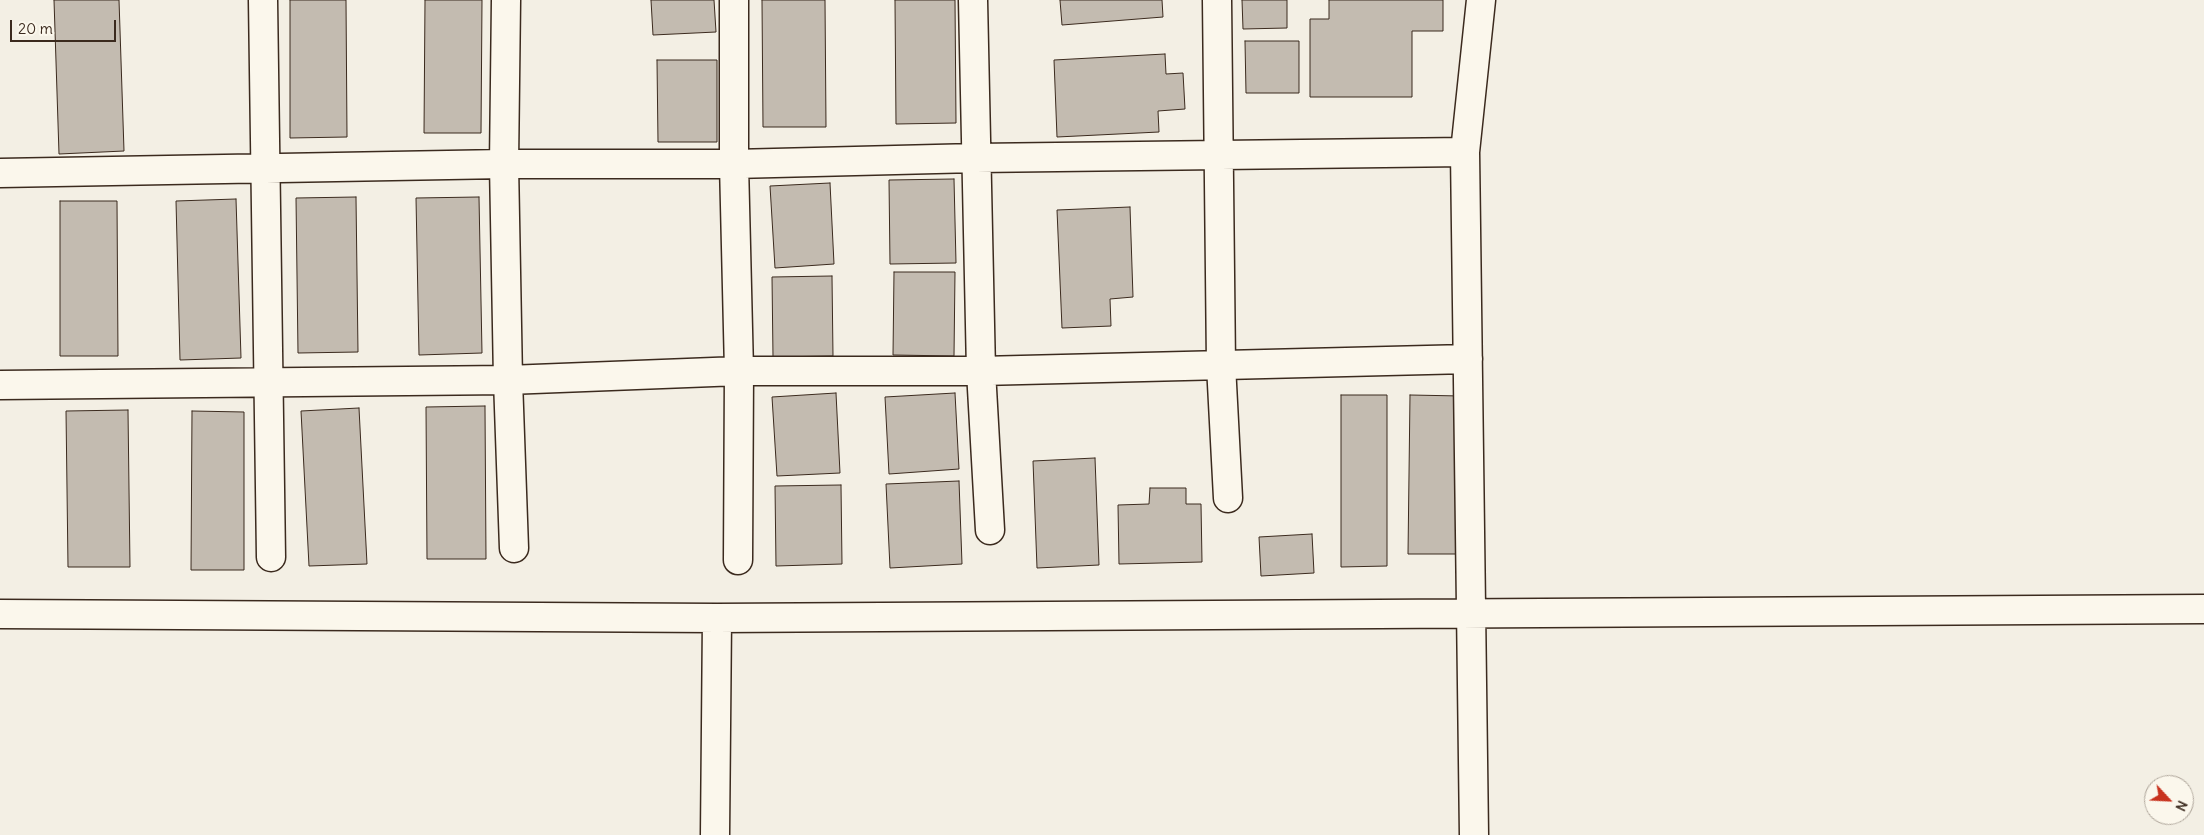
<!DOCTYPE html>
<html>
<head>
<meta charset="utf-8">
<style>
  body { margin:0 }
  #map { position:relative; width:2204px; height:835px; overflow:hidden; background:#f3efe4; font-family:Delius,sans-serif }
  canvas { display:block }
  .north { position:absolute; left:2144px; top:775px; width:50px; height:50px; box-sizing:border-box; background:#fbf7ec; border:1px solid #aea59a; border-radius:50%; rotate:115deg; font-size:14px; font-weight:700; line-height:20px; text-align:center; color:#3b2a1e }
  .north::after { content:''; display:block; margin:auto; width:18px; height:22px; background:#c8321e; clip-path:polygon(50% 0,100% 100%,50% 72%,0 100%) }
  .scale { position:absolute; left:10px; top:20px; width:106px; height:22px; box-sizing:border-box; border:2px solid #3b2a1e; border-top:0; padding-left:6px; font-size:15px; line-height:18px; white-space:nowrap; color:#3b2a1e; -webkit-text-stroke:4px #fbf7ec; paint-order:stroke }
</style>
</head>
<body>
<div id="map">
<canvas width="2204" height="835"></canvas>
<div class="north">N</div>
<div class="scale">20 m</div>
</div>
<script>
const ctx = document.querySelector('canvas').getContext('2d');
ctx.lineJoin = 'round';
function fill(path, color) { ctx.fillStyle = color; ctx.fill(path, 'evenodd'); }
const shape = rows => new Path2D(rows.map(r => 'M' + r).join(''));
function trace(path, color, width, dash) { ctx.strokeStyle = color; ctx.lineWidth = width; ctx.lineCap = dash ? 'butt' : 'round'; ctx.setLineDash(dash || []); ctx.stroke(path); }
const building = shape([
  [54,0,119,0,124,151,59,154,54,0],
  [290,0,346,0,347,137,290,138,290,0],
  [425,0,482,0,481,133,424,133,425,0],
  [651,0,714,0,716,32,653,35,651,0],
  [762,0,825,0,826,127,763,127,762,0],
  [895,0,955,0,956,123,896,124,895,0],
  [1060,0,1162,0,1163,17,1062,25,1060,0],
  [1242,0,1287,0,1287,28,1243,29,1242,0],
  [1329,0,1443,0,1443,31,1412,31,1412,97,1310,97,1310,19,1329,19,1329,0],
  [1245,41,1299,41,1299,93,1246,93,1245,41],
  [1165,54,1166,74,1183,73,1185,109,1158,111,1159,132,1057,137,1054,60,1165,54],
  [657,60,717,60,717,142,658,142,657,60],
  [954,179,956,263,890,264,889,180,954,179],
  [830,183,834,264,775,268,770,186,830,183],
  [356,197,358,352,298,353,296,198,356,197],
  [479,197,482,353,419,355,416,198,479,197],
  [236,199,241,358,180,360,176,201,236,199],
  [60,201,117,201,118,356,60,356,60,201],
  [1130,207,1133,297,1110,299,1111,326,1062,328,1057,210,1130,207],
  [894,272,955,272,954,356,893,355,894,272],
  [832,276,833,356,773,357,772,277,832,276],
  [836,393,840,473,777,476,772,397,836,393],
  [955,393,959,469,889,474,885,397,955,393],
  [1341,395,1387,395,1387,566,1341,567,1341,395],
  [1410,395,1461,396,1458,554,1408,554,1410,395],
  [485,406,486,559,427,559,426,407,485,406],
  [359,408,367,564,309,566,301,411,359,408],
  [128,410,130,567,68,567,66,411,128,410],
  [192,411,244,412,244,570,191,570,192,411],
  [1095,458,1099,565,1037,568,1033,461,1095,458],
  [959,481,962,564,890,568,886,484,959,481],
  [841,485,842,564,776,566,775,486,841,485],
  [1150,488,1186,488,1186,504,1201,504,1202,562,1119,564,1118,505,1149,504,1150,488],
  [1312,534,1314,573,1261,576,1259,537,1312,534]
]);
const minor = shape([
  [263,0,271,557],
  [506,0,504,164,508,380,514,548],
  [734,0,734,164,739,371,738,560],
  [973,0,981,371,990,530],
  [1217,0,1221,365,1228,498],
  [0,173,504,164,734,164,976,158,1465,152],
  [0,385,508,380,739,371,981,371,1468,359],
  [0,614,717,618,2204,609],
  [715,835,717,618],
  [1474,835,1465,152,1481,0]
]);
fill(building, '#c3bbb0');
trace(building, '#3b2a1e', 1);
trace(minor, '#3b2a1e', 31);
trace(minor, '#fbf7ec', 28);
</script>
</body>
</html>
